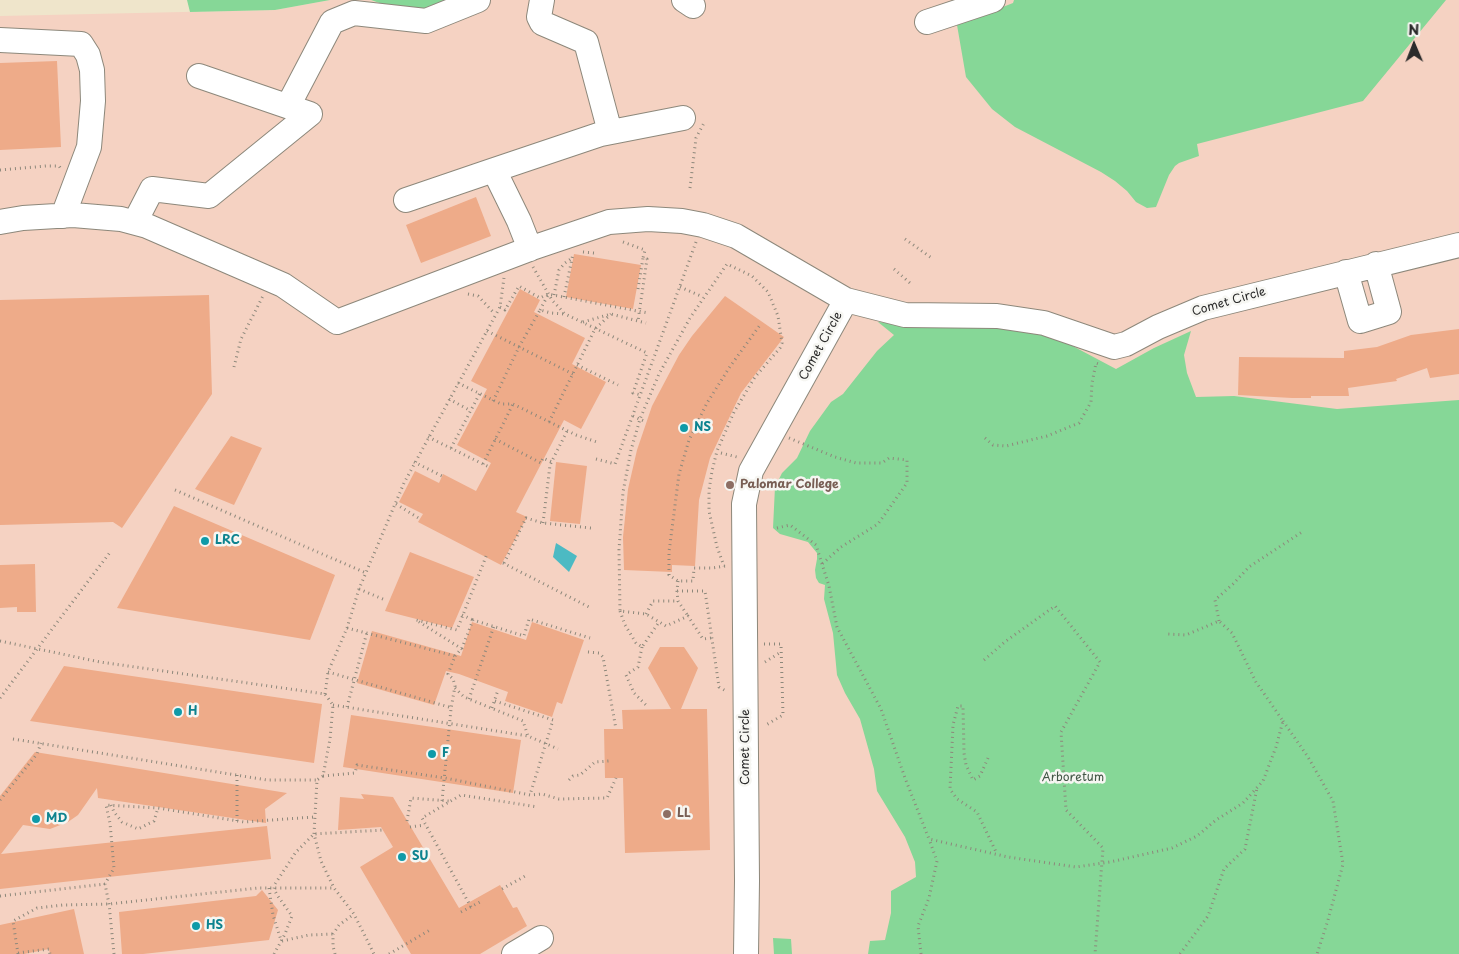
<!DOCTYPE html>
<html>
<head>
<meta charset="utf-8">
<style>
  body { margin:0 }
  #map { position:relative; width:1459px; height:954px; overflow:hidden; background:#efe5cb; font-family:"Playpen Sans",sans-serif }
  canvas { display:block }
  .north { position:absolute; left:1389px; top:20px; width:50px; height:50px; -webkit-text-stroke:4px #f6f6f2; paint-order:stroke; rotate:359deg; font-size:14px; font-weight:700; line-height:20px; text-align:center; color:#2b2b2b }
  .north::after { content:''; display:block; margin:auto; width:18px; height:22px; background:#2b2b2b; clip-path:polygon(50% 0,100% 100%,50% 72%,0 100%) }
</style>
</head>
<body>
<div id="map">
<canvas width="1459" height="954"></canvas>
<div class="north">N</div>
</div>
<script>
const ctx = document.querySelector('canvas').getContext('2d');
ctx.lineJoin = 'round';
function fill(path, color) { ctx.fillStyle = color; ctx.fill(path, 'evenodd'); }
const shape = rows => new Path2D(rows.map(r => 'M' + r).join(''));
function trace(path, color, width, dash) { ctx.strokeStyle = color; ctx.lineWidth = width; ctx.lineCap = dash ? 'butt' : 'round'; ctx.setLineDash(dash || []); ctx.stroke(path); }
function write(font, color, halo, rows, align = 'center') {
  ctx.font = font + ' "Playpen Sans",sans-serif'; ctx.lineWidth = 5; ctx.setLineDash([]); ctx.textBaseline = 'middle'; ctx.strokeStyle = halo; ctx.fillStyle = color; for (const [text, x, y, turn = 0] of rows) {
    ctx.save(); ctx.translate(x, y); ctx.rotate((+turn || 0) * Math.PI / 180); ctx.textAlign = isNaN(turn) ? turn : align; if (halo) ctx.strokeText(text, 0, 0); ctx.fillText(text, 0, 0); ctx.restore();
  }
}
const built = shape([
  [330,0,371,0,398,10,466,0,1459,0,1459,954,0,954,0,16,275,10]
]);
const green = shape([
  [187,0,330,0,275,10,190,12],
  [371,0,466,0,441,10,388,6],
  [1014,0,1446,0,1363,101,1197,144,1199,156,1179,163,1175,166,1169,175,1156,207,1147,208,1136,202,1127,191,1115,181,1101,172,1015,127,992,109,966,77,957,25,1013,3],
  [878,322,935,326,971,325,1039,333,1067,343,1116,369,1154,348,1191,331,1184,355,1187,373,1196,397,1234,396,1337,409,1459,400,1459,954,868,954,870,941,885,940,891,913,891,891,916,877,915,862,905,837,877,791,874,769,860,719,845,693,837,675,833,633,824,599,825,585,819,583,816,578,815,570,817,559,817,553,808,542,780,534,773,528,775,487,782,473,797,458,810,431,831,402,843,394,877,351,894,335],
  [773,938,791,939,792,954,774,954]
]);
const water = shape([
  [556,543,577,556,569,572,553,557]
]);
const building = shape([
  [57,61,61,147,0,150,0,63],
  [476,197,491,236,421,263,406,225],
  [574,254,641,265,633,309,566,297],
  [520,289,540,300,534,312,585,338,572,364,606,382,581,429,564,420,516,512,527,517,501,565,418,522,423,514,399,502,415,471,439,483,443,474,476,491,491,463,457,445,487,389,471,381],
  [209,295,212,394,122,528,113,522,0,525,0,300],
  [725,296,784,337,741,393,710,458,699,500,695,566,672,565,672,572,624,570,623,537,628,489,637,450,652,406,679,355,692,336],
  [1459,329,1459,374,1430,378,1427,368,1396,379,1397,381,1348,388,1349,396,1311,396,1311,398,1292,398,1238,395,1239,357,1344,358,1344,351,1377,347,1411,335],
  [231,436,262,448,234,505,195,489],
  [556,462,587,466,580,524,550,521],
  [174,506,335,575,310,640,117,608],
  [410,552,474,577,452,628,385,611],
  [35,564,36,612,17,612,17,607,0,608,0,565],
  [472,622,526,640,532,622,584,640,562,704,557,702,552,717,505,701,508,692,459,674,446,671,434,705,357,683,372,631,461,656],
  [660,647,684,647,698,668,681,709,707,709,710,850,625,853,623,778,605,778,604,729,623,729,622,710,671,709,648,668],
  [64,666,322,704,314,763,30,721],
  [351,715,521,740,513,793,343,767],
  [35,752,287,793,265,809,266,823,98,798,97,788,78,815,68,822,50,829,23,825,1,854,267,826,271,859,0,889,0,796],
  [361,794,393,797,459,908,500,885,513,908,517,907,527,926,480,954,411,954,360,867,393,847,381,827,338,830,340,797,364,799],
  [262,890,278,910,269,940,143,954,122,954,119,912,256,896],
  [74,909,84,954,50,954,49,949,24,954,0,954,0,925]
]);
const path = shape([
  [0,170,46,166,59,166,61,169],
  [690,188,696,138,705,121],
  [905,239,933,259],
  [623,242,645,250,643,258],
  [583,252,594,253],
  [533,267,552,300,565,314,647,353,633,393,641,395],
  [894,269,910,283],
  [680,287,703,297],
  [638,289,643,258,647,259,638,321],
  [468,294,478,296,495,314],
  [554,295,559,270,565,263,572,258],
  [564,297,573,254],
  [500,307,505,310,519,286,540,298,548,294,648,313],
  [540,310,548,295],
  [583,322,611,314,646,323],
  [487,331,573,374],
  [577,365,618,385],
  [234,367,241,339,263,296],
  [458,383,501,404,513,404,576,435,597,442],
  [449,399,471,411],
  [493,401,519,347,540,310,551,313,564,314],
  [633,416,646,422],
  [549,422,595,329,611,314],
  [428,437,489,467],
  [789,438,835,457,856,463,882,463,889,458,907,460,907,483,878,524,841,547,822,564],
  [985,438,993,445,1006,446,1047,436,1079,423,1091,402,1092,383,1096,363,1099,364],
  [495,439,541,463,543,458,552,462],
  [451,448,480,393],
  [721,453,737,457],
  [596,459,615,464,696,242],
  [414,462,442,476],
  [483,464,513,404],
  [175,490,366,573],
  [396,504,420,519],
  [543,523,550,465,567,431],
  [777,528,790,525,816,545,829,586,837,627,881,709,905,778,929,839,1008,857,1076,867,1110,862,1172,848,1197,836,1216,820,1243,803,1263,781,1276,747,1283,721,1256,682,1232,633,1219,621,1186,635,1167,634],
  [503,563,589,607],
  [504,563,526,518,543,523,591,528],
  [725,566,712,568,694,568,693,581,678,581,669,575,669,552,679,474,689,440,707,403,729,368,760,325],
  [678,581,677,591,678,601,688,616],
  [359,589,385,600],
  [677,591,705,591,719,687,726,691],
  [620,611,625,625,636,643,642,647,659,622],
  [646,614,653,601,678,601],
  [462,615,473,620],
  [1219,621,1215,600,1233,584,1249,567,1302,532],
  [347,628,455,656,448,674,453,679,455,686,451,709],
  [711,638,703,639,688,616,666,626,646,614,620,611,619,550,623,492,631,450,640,419,659,374,690,318,727,264,752,276,768,292,778,316,782,343,780,348,755,377,734,412,717,451,712,471,709,490,709,511,717,547,724,566],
  [0,641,100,662,325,694,333,705,330,739,323,776,317,780,314,834,321,861,334,888,354,914,374,954],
  [764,644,781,644,783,715,766,725],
  [642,647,638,667,626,675,634,693,646,705],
  [462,649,416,620,457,630,487,554],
  [588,652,599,653,603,657,616,729],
  [455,656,462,648,473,620,524,636,529,619,590,638],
  [984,660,1006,641,1055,606,1100,662,1061,732,1066,810,1103,848,1095,954],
  [765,662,781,652],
  [328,672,449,707,451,709,442,801],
  [455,688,464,697,523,721,528,736],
  [325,694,328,672,347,628,359,589,404,483,500,307,504,278],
  [0,698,111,551],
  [469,699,494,626],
  [495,701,553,720,530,795],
  [333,705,528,736,558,749],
  [347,707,367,632],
  [492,708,498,690],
  [1283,721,1308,757,1333,801,1343,864,1328,920,1317,954],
  [13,739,267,780,317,780],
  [988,758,980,776,973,780,966,765,964,753,963,706,958,706,953,725,950,789,957,799,977,812,997,854],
  [323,776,355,773,357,765,445,778,530,795,542,794,559,799,607,798,616,778],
  [569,780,573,776,580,775,595,762,609,761],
  [0,800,37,754,41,743],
  [111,805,114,812,122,822,138,829,154,821,158,808],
  [237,821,237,775],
  [407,821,411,798,449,801],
  [410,827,425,825],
  [269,888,273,915,281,940],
  [502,889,527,875],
  [0,896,105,884],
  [471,907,422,818,461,795,538,807],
  [461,912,480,902],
  [282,941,309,935,333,934],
  [18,953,49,949,50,954],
  [18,954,13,921,37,908,63,905,109,904,258,888,334,888],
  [114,954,109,904,105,884,114,868,110,823,106,805,158,808,244,822,314,817],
  [274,954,285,934,292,916,277,895,274,889,275,884,296,852,314,834,383,830],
  [335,954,333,946,333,934,339,925,354,914],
  [389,954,430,930],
  [921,954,918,926,929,898,937,861,929,839],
  [1180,954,1208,916,1224,869,1245,849,1257,788]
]);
const minor = shape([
  [542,0,539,17,542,23,586,42,610,132],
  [684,0,693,6],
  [927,22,993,0],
  [0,40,81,44,88,55,92,70,93,101,89,147,63,216],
  [288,106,332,22,354,13,426,21,478,0],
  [494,170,601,134,683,118],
  [406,200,494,170,519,221,530,249],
  [0,222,23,218,73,215,121,219,147,226,283,285,337,322,532,248,609,222,648,219,682,221,703,225,736,236,846,300,905,315,997,316,1044,323,1114,347,1126,344,1158,327,1203,308,1459,245],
  [135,222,152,189,209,196,310,114,199,76],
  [1346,272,1360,321,1389,312,1376,264],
  [514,954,541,938],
  [746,954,747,881,744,504,751,471,846,300]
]);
const markers = [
  [684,428,5,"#0f9aa8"],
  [730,485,5,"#8d6e63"],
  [205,541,5,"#0f9aa8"],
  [178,712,5,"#0f9aa8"],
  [432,754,5,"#0f9aa8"],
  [667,814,5,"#8d6e63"],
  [36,819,5,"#0f9aa8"],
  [402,857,5,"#0f9aa8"],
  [196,926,5,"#0f9aa8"]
];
const streetNames = [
  ["Comet Circle",1229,302,-16],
  ["Comet Circle",821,346,-61],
  ["Comet Circle",746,747,-90]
];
const cultureNames = [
  ["NS",694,428],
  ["LRC",215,541],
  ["H",188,712],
  ["F",442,754],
  ["MD",46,819],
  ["SU",412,857],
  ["HS",206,926]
];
const educationNames = [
  ["Palomar College",740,485],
  ["LL",677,814]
];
const parkNames = [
  ["Arboretum",1073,778]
];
fill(built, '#f5d2c2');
fill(green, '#86d797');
fill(water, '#4cbac3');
fill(building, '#eeab89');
trace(minor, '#8d887b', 26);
trace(path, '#8d887b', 3, [1, 4]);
trace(minor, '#fff', 24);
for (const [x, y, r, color] of markers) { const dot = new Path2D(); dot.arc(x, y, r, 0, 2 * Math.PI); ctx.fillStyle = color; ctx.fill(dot); trace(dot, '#f6f6f2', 2); }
write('12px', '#2b2b2b', '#f6f6f2', streetNames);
write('bold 12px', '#0d838f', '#f6f6f2', cultureNames, 'left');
write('bold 12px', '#785e54', '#f6f6f2', educationNames, 'left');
write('12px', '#425646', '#f6f6f2', parkNames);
</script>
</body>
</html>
